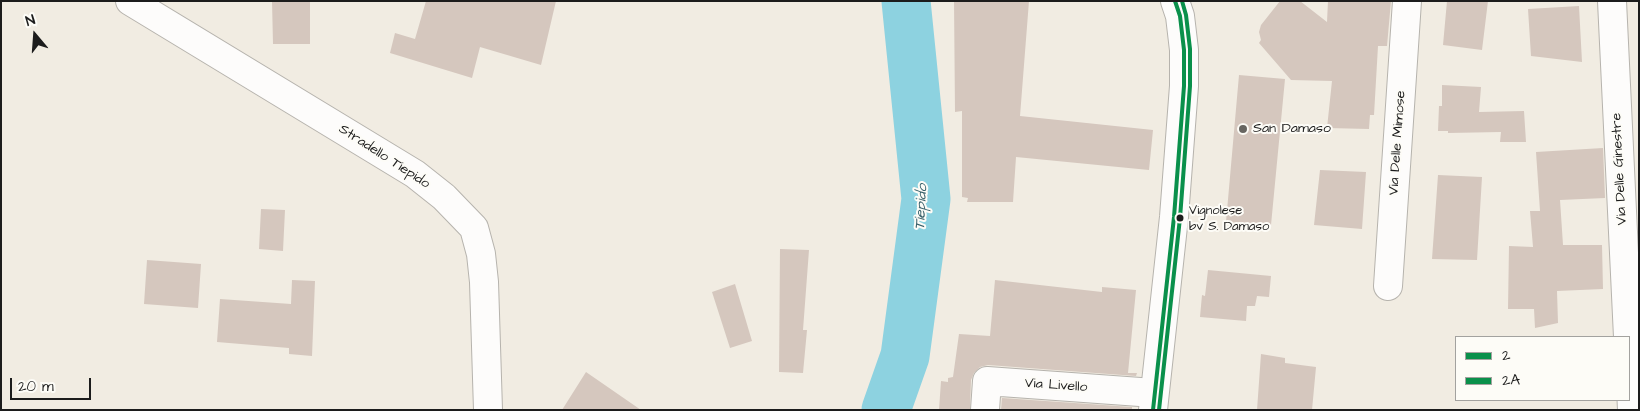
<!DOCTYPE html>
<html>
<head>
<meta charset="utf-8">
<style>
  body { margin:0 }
  #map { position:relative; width:1640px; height:411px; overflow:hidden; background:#f1ece2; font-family:"Architects Daughter",sans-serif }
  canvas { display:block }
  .frame { position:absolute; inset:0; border:2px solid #1c1c1c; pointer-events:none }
  .legend { position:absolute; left:1455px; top:336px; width:175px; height:65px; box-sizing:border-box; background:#fdfcf7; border:1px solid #a3a29f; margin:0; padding:6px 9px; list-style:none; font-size:15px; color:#1c1c1c }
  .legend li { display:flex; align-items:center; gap:10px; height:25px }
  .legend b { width:25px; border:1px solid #a3a29f }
  .north { position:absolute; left:10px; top:10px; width:50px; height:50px; -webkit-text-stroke:4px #fdfcf7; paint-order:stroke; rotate:342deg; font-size:14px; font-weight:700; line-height:20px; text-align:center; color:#1c1c1c }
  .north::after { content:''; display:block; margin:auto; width:18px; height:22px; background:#1c1c1c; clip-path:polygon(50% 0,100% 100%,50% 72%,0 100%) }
  .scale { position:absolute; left:10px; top:378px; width:81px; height:22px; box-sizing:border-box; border:2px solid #1c1c1c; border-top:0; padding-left:6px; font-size:15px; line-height:18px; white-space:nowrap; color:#1c1c1c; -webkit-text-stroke:4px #fdfcf7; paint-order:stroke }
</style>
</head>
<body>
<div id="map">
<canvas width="1640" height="411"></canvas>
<div class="frame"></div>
<ul class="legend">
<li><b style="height:6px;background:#0a904b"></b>2</li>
<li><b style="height:6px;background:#0a904b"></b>2A</li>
</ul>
<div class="north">N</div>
<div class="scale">20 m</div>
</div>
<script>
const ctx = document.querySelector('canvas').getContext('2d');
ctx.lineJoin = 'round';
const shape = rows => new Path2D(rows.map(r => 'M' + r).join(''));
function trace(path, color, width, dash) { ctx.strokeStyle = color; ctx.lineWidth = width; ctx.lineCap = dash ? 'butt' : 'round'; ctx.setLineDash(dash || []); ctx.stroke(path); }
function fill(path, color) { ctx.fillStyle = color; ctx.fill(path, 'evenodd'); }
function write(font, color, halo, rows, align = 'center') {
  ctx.font = font + ' "Architects Daughter",sans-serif'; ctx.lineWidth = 4; ctx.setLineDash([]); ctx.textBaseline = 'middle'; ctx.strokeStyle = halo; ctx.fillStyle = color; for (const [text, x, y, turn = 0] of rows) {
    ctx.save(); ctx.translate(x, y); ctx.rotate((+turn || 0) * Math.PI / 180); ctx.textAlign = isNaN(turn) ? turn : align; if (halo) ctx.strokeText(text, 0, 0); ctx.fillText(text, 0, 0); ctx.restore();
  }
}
const river = shape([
  [886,410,905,356,926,199,906,1]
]);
const building = shape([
  [272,1,310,1,310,44,273,44],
  [426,1,556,1,541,65,480,47,472,78,390,53,395,33,415,39],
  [954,1,1029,1,1020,116,1153,130,1149,170,1016,157,1013,202,967,202,968,198,962,197,962,111,955,112],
  [1280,1,1300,1,1327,22,1328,1,1391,1,1387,46,1378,46,1374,115,1370,115,1369,129,1327,128,1332,81,1291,80,1259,43,1261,40,1259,32,1261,25],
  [1447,1,1488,1,1482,50,1443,45],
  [1579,6,1582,62,1531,56,1528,9],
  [1239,75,1285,79,1271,225,1226,222],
  [1442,85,1481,87,1479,112,1524,111,1526,142,1500,142,1501,132,1448,133,1448,131,1438,131,1439,106,1442,106],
  [1603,148,1605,198,1560,200,1563,245,1602,245,1603,289,1557,291,1558,323,1535,328,1534,309,1508,309,1509,246,1533,247,1530,211,1540,211,1536,152],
  [1320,170,1366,172,1362,229,1314,225],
  [1438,175,1482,177,1477,260,1432,259],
  [261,209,285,210,283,251,259,249],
  [780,249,809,250,803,330,807,330,803,373,779,372],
  [147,260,201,264,198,308,144,304],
  [1208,270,1271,276,1269,297,1257,296,1255,306,1247,306,1246,321,1200,317,1202,295,1205,296],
  [292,280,315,281,312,356,289,354,289,348,217,342,220,299,291,304],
  [995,280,1102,292,1102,287,1136,290,1128,373,1137,373,1136,376,988,365,980,367,974,373,971,380,970,410,939,410,941,381,948,382,948,378,953,377,959,334,990,336],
  [735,284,752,341,730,348,712,292],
  [1261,354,1285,358,1285,363,1316,367,1312,410,1257,410],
  [586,372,641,410,562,410],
  [1002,398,1132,407,1132,410,1001,410]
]);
const minor = shape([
  [130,1,415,174,444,197,474,228,481,254,484,282,488,410],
  [1612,1,1628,337],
  [1388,286,1407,1],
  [1629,343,1632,410],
  [985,410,987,381,1154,393]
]);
const major = shape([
  [1153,410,1174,217,1184,86,1184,50,1180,16,1175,1]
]);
const bus1 = shape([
  [1153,410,1174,217,1184,86,1184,50,1180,16,1175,1]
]);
const bus2 = shape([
  [1159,410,1180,218,1190,86,1190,49,1186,15,1182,1]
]);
const markers = [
  [1243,129,5,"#676561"],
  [1180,218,4.5,"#1c1c1c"]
];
const busNames = [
  ["Vignolese",1189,211],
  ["bv S. Damaso",1189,227]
];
const poiNames = [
  ["San Damaso",1253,129]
];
const streetNames = [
  ["Via Delle Mimose",1398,143,-86],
  ["Stradello Tiepido",384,157,33],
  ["Via Delle Ginestre",1620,169,-93],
  ["Via Livello",1056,386,4]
];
const waterNames = [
  ["Tiepido",922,207,-87]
];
trace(river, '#8dd2e0', 49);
fill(building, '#d5c7be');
trace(minor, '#b6b3ad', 30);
trace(major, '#b6b3ad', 30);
trace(minor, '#fdfcfb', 28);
trace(major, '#fdfcfb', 28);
trace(bus1, '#0a904b', 4);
trace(bus2, '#0a904b', 4);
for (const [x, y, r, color] of markers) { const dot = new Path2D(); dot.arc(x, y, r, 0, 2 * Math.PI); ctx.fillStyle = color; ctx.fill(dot); trace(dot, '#fdfcf7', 2); }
write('13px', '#1c1c1c', '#fdfcf7', busNames, 'left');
write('14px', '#1c1c1c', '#fdfcf7', poiNames, 'left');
write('14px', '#1c1c1c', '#fdfcf7', streetNames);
write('italic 15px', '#38606a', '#fdfcf7', waterNames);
</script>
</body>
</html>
